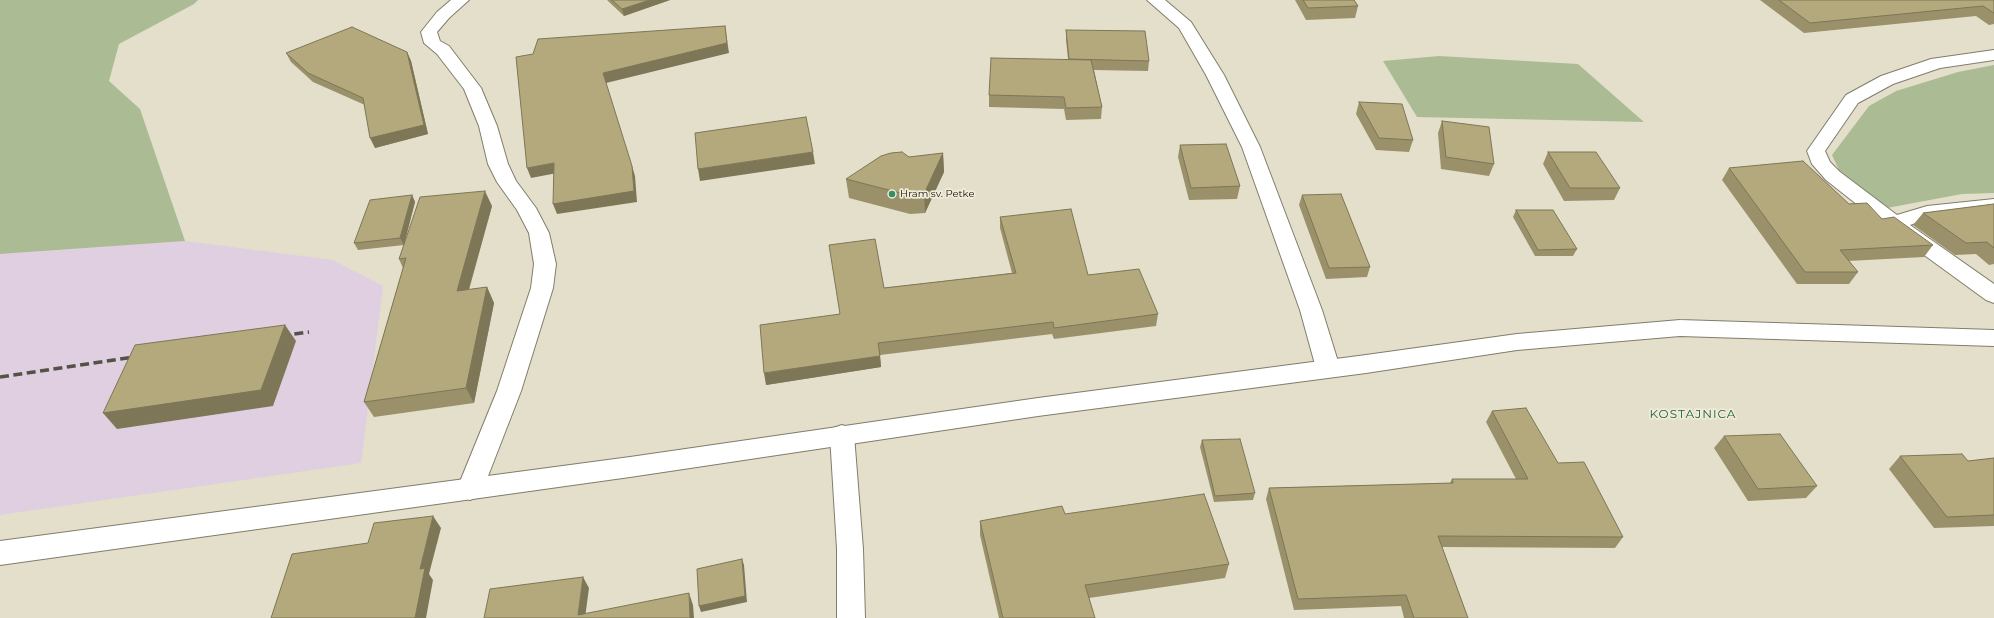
<!DOCTYPE html>
<html>
<head>
<meta charset="utf-8">
<style>
  body { margin:0 }
  canvas { display:block; background:#e3dfcb }
</style>
</head>
<body>
<canvas width="1994" height="618"></canvas>
<script>
const ctx = document.querySelector('canvas').getContext('2d');
ctx.lineJoin = 'round';
function fill(path, color) { ctx.fillStyle = color; ctx.fill(path, 'evenodd'); }
const shape = rows => new Path2D(rows.map(r => 'M' + r).join(''));
function trace(path, color, width, dash) { ctx.strokeStyle = color; ctx.lineWidth = width; ctx.lineCap = dash ? 'butt' : 'round'; ctx.setLineDash(dash || []); ctx.stroke(path); }
function write(font, color, halo, rows, align = 'center') {
  ctx.font = font + ' Montserrat,sans-serif'; ctx.lineWidth = 3.5; ctx.setLineDash([]); ctx.textBaseline = 'middle'; ctx.strokeStyle = halo; ctx.fillStyle = color; for (const [text, x, y, turn = 0] of rows) {
    ctx.save(); ctx.translate(x, y); ctx.rotate((+turn || 0) * Math.PI / 180); ctx.textAlign = isNaN(turn) ? turn : align; if (halo) ctx.strokeText(text, 0, 0); ctx.fillText(text, 0, 0); ctx.restore();
  }
}
const industrial = shape([
  [185,241,333,260,383,286,361,463,0,515,0,254]
]);
const green = shape([
  [0,0,198,0,194,4,119,44,109,81,140,109,185,241,0,254],
  [1439,56,1578,64,1644,122,1417,117,1383,61],
  [1994,65,1994,193,1962,194,1887,208,1839,170,1832,155,1869,106,1896,91,1958,72]
]);
const minor = shape([
  [451,0,469,0,449,18,437,32,440,41,449,46,481,88,497,126,508,164,516,181,536,208,549,233,556,264,553,288,521,391,483,489,479,496,470,500,461,496,457,489,497,391,531,288,534,264,529,233,517,210,497,182,488,164,479,126,464,89,437,54,424,43,421,32,437,12,451,0],
  [1147,0,1165,0,1191,22,1224,75,1260,147,1322,310,1340,368,1336,374,1328,377,1320,374,1316,368,1300,310,1242,147,1206,75,1179,28,1147,0],
  [1994,50,1994,60,1940,68,1893,84,1858,103,1825,151,1830,162,1840,172,1897,215,1927,206,1994,199,1994,211,1929,218,1910,225,1994,284,1994,303,1986,300,1887,228,1826,180,1812,164,1807,151,1846,95,1881,76,1931,59,1994,50],
  [842,425,851,428,854,435,863,549,865,618,837,618,837,549,830,435,833,428,842,425]
]);
const secondary = shape([
  [1680,320,1994,330,1994,346,1680,336,1517,350,1366,373,1038,416,630,477,0,565,0,541,630,457,1038,398,1366,355,1517,334,1680,320]
]);
const rail = shape([
  [281,336,309,332],
  [0,377,141,356]
]);
const wall = shape([
  [607,0,670,0,624,16],
  [1295,0,1354,0,1358,6,1355,18,1306,20],
  [1760,0,1994,0,1994,24,1989,25,1976,16,1804,33],
  [1066,30,1149,61,1148,71,1094,70,1102,107,1101,119,1066,120,1064,109,989,107,989,95,1068,59,1066,40],
  [407,52,411,61,428,134,375,148,365,105,313,82,291,62,286,53],
  [1359,102,1413,140,1409,152,1376,150,1356,114],
  [1442,121,1494,164,1489,176,1441,169,1438,133],
  [1180,145,1240,186,1237,199,1189,200,1178,157],
  [1548,152,1620,188,1614,200,1564,201,1543,164],
  [943,153,944,172,925,213,910,214,849,198,846,179,909,157],
  [1729,168,1849,204,1882,219,1933,245,1924,257,1848,261,1858,272,1849,284,1797,284,1722,180],
  [412,195,415,202,404,243,492,206,469,290,487,287,494,303,474,403,374,417,364,402,403,268,399,259,404,245,358,250,354,243],
  [1302,195,1370,267,1367,277,1326,279,1299,205],
  [1994,204,1994,264,1989,265,1976,254,1955,255,1913,225,1923,213],
  [1516,210,1577,249,1573,256,1535,256,1513,217],
  [1000,217,1088,275,1158,314,1156,326,1054,339,1052,334,880,355,881,367,766,385,839,314,884,288,1012,273,1000,228],
  [1492,411,1558,463,1623,537,1615,548,1442,547,1468,618,1404,618,1401,606,1294,610,1266,499,1269,488,1450,483,1452,479,1516,479,1486,422],
  [1724,436,1817,486,1806,498,1748,501,1714,448],
  [1202,440,1255,493,1253,500,1214,502,1200,447],
  [1900,456,1968,461,1994,458,1994,526,1934,528,1889,469],
  [1065,514,1229,564,1225,578,1089,598,1095,618,999,618,980,535,980,521]
]);
const shadedWall = shape([
  [650,0,670,0,624,16,622,9],
  [725,26,729,53,606,83,603,73],
  [407,52,411,61,428,134,375,148,370,138],
  [813,152,815,164,700,181,698,169],
  [943,153,944,172,925,213,924,194],
  [554,163,557,173,531,178,527,168],
  [632,166,635,176,637,202,557,214,553,204],
  [485,191,492,206,464,306,457,291],
  [412,195,415,202,404,245,400,238],
  [487,287,494,303,474,403,466,388],
  [285,325,296,341,273,406,117,429,103,413],
  [880,356,881,367,766,385,764,373],
  [433,516,441,528,429,574,433,580,426,618,415,618,420,569],
  [742,559,744,565,747,602,701,612,699,606],
  [583,577,589,588,585,618,578,615],
  [689,593,693,605,694,618,690,618]
]);
const building = shape([
  [612,0,650,0,622,9,612,0],
  [1303,0,1354,0,1358,6,1308,8,1303,0],
  [1779,0,1994,0,1994,13,1983,6,1810,23,1779,0],
  [725,26,727,43,603,73,632,166,634,191,553,204,554,163,527,168,516,57,533,54,538,39,725,26],
  [352,27,407,52,424,125,370,138,363,98,308,73,286,53,352,27],
  [1066,30,1145,31,1149,61,1069,59,1066,30],
  [991,58,1091,60,1102,107,1066,108,1064,97,989,95,991,58],
  [1359,102,1402,104,1413,140,1379,138,1359,102],
  [806,117,813,152,698,169,695,133,806,117],
  [1442,121,1489,127,1494,164,1446,157,1442,121],
  [1226,144,1240,186,1191,188,1180,145,1226,144],
  [902,152,909,157,943,153,924,194,908,195,846,179,881,156,891,153,902,152],
  [1548,152,1596,152,1620,188,1570,188,1548,152],
  [1803,161,1849,204,1867,203,1882,219,1894,217,1933,245,1840,250,1858,272,1805,272,1729,168,1803,161],
  [485,191,457,291,487,287,466,388,364,402,406,258,399,259,420,197,485,191],
  [1341,194,1370,267,1329,268,1302,195,1341,194],
  [412,195,400,238,354,243,370,200,412,195],
  [1994,204,1994,248,1987,242,1966,243,1923,213,1994,204],
  [1071,209,1088,275,1139,269,1158,314,1054,328,1053,322,878,343,880,356,764,373,760,325,840,314,829,245,875,239,884,288,1016,273,1000,217,1071,209],
  [1516,210,1553,210,1577,249,1538,250,1516,210],
  [285,325,261,390,103,413,135,345,285,325],
  [1526,408,1558,463,1584,462,1623,537,1438,536,1468,618,1414,618,1406,595,1298,599,1269,488,1453,483,1452,479,1528,479,1492,411,1526,408],
  [1780,434,1817,486,1758,489,1724,436,1780,434],
  [1240,439,1255,493,1215,496,1202,440,1240,439],
  [1962,454,1968,461,1994,458,1994,515,1947,517,1900,456,1962,454],
  [1204,494,1229,564,1085,585,1095,618,1003,618,980,521,1062,506,1065,514,1204,494],
  [433,516,420,569,425,568,415,618,271,618,292,554,368,543,374,523,433,516],
  [742,559,745,596,699,606,697,569,742,559],
  [583,577,578,615,689,593,690,618,484,618,490,589,583,577]
]);
const markers = [
  [892,194,4,"#328e65"]
];
const poiNames = [
  ["Hram sv. Petke",900,194]
];
const quarterNames = [
  ["KOSTAJNICA",1693,414]
];
fill(industrial, '#dfcfe1');
fill(green, '#abbc95');
trace(minor, '#817d6b', 2);
trace(secondary, '#817d6b', 2);
fill(minor, '#fff');
fill(secondary, '#fff');
trace(rail, '#545247', 3.5, [9, 4.5]);
fill(wall, '#9a916b');
fill(shadedWall, '#7d7657');
fill(building, '#b3a97c');
trace(building, '#7d7657', 1);
for (const [x, y, r, color] of markers) { const dot = new Path2D(); dot.arc(x, y, r, 0, 2 * Math.PI); ctx.fillStyle = color; ctx.fill(dot); trace(dot, '#f0ecd8', 1.5); }
write('10px', '#14130c', '#f0ecd8', poiNames, 'left');
ctx.letterSpacing = '1px';
write('12px', '#205f43', '#f0ecd8', quarterNames);
ctx.letterSpacing = '0px';
</script>
</body>
</html>
